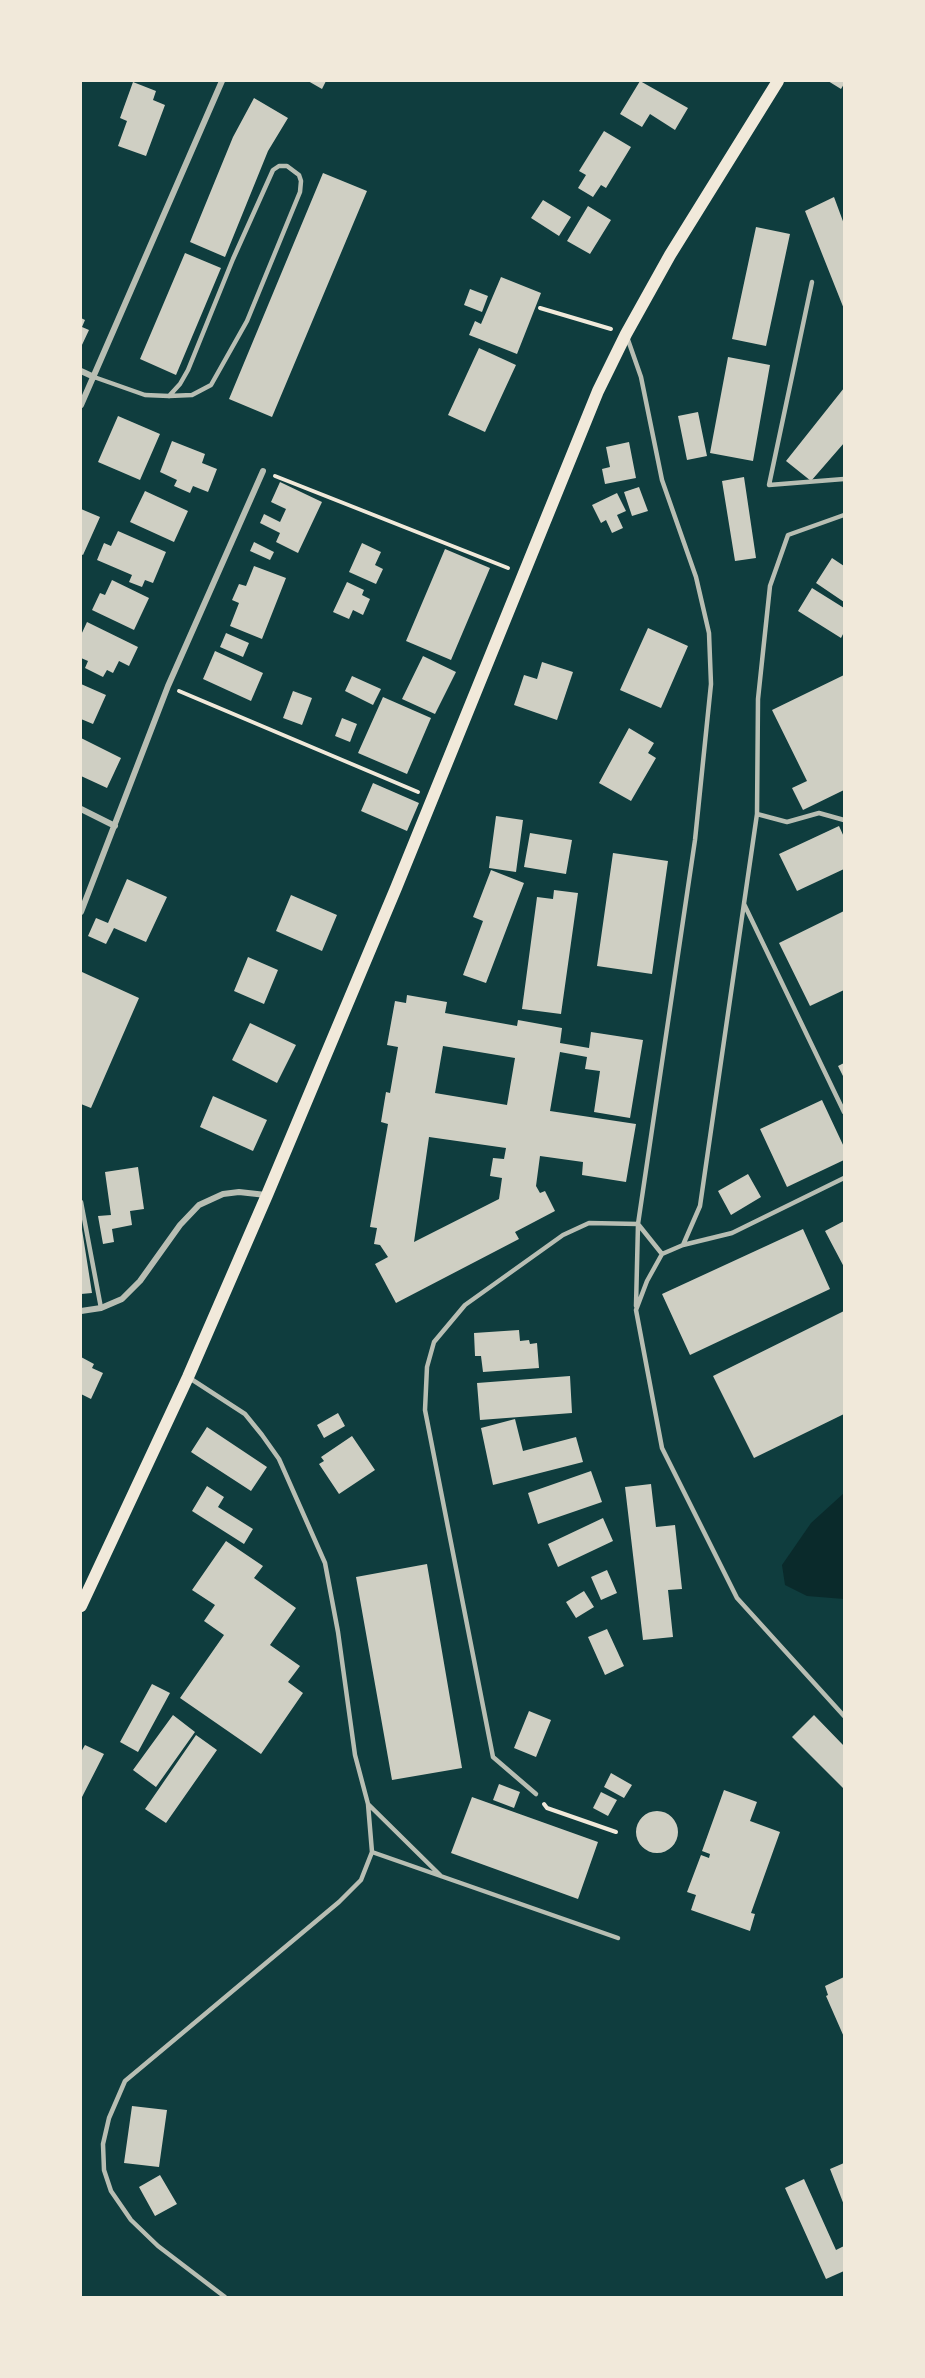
<!DOCTYPE html>
<html>
<head>
<meta charset="utf-8">
<style>
  body { margin:0 }
  #map { position:relative; width:925px; height:2378px; overflow:hidden; background:#0f3d3e; font-family:Mulish,sans-serif }
  canvas { display:block }
  .frame { position:absolute; inset:0; border:82px solid #f1e9da; pointer-events:none }
</style>
</head>
<body>
<div id="map">
<canvas width="925" height="2378"></canvas>
<div class="frame"></div>
</div>
<script>
const ctx = document.querySelector('canvas').getContext('2d');
ctx.lineJoin = 'round';
function fill(path, color) { ctx.fillStyle = color; ctx.fill(path, 'evenodd'); }
const shape = rows => new Path2D(rows.map(r => 'M' + r).join(''));
function trace(path, color, width, dash) { ctx.strokeStyle = color; ctx.lineWidth = width; ctx.lineCap = dash ? 'butt' : 'round'; ctx.setLineDash(dash || []); ctx.stroke(path); }
const water = shape([
  [844,1493,844,1599,807,1596,785,1585,782,1565,811,1523]
]);
const building = shape([
  [308,81,326,81,322,89],
  [640,81,688,108,675,130,650,114,642,127,620,114],
  [828,81,844,81,844,84,841,89],
  [133,82,156,91,153,100,165,105,146,156,118,146,127,121,120,118],
  [254,98,288,118,268,151,225,257,190,242,233,137],
  [604,131,631,147,606,188,601,185,593,197,578,188,586,175,579,171],
  [323,173,367,191,272,417,229,399],
  [834,197,844,224,844,309,805,211],
  [543,200,571,217,559,236,531,218],
  [588,206,611,220,590,254,567,241],
  [756,227,790,234,766,346,732,339],
  [185,253,221,268,176,375,140,359],
  [501,277,541,293,517,354,469,335,475,321,481,324],
  [470,289,488,296,482,312,464,305],
  [81,318,85,320,82,327,89,330,81,347],
  [479,348,516,365,485,432,448,415],
  [728,357,770,365,753,461,710,453],
  [844,388,844,443,811,481,786,461],
  [698,412,707,456,687,460,678,416],
  [118,416,160,434,140,480,98,462],
  [172,441,205,454,202,463,217,469,208,492,193,486,190,493,174,486,177,480,160,472],
  [629,442,636,478,605,484,602,469,610,467,606,447],
  [744,477,756,558,735,561,722,481],
  [280,482,322,502,298,553,276,542,280,533,260,523,264,514,280,522,286,509,271,502],
  [639,487,648,511,632,516,624,492],
  [145,491,188,511,174,542,130,522],
  [617,493,626,511,617,515,623,528,612,533,606,520,601,523,592,505],
  [81,509,100,517,83,555,81,554],
  [118,531,166,552,153,583,145,580,142,587,129,582,132,575,97,560,104,543,111,546],
  [254,542,274,552,270,560,250,551],
  [362,543,381,552,375,565,383,569,376,584,349,572],
  [445,549,490,568,451,660,406,641],
  [832,558,844,566,844,602,816,583],
  [254,566,286,578,262,639,230,626,239,603,232,600,239,584,246,586],
  [112,580,149,598,134,630,92,610,100,593,105,595],
  [347,582,364,590,362,595,370,599,363,615,353,610,349,619,333,612],
  [812,588,844,608,844,632,841,638,798,611],
  [87,622,138,647,129,666,119,661,113,673,107,670,103,677,85,668,88,661,81,658,81,635],
  [648,628,688,646,661,708,620,690],
  [226,633,249,643,243,657,220,647],
  [215,651,263,673,251,701,203,679],
  [423,656,456,672,435,714,402,699],
  [542,662,573,672,557,720,514,705,524,675,537,679],
  [844,675,844,790,803,810,792,788,807,781,772,710],
  [352,676,381,689,373,705,345,691],
  [81,684,106,695,93,724,81,719],
  [293,691,312,698,302,725,283,718],
  [383,697,431,718,407,774,358,753],
  [342,718,357,724,350,742,335,736],
  [629,728,654,743,648,753,656,758,631,801,599,783],
  [81,738,121,758,107,788,81,776],
  [373,783,419,803,407,831,361,811],
  [496,816,523,820,516,872,489,868],
  [839,826,844,837,844,869,797,891,779,854],
  [530,833,572,840,566,874,524,867],
  [613,853,668,861,652,974,597,966],
  [491,870,524,883,486,983,463,975,483,921,473,917],
  [127,879,167,897,146,942,114,928,106,944,88,936,96,918,108,923],
  [554,890,578,893,561,1014,522,1009,537,897,553,899],
  [291,895,337,915,322,951,276,931],
  [844,911,844,990,810,1006,779,943],
  [248,957,278,970,264,1004,234,991],
  [82,972,139,998,91,1108,81,1104],
  [407,995,447,1002,445,1013,517,1026,518,1020,562,1028,560,1043,589,1048,591,1032,643,1040,630,1118,594,1112,600,1071,585,1069,587,1057,560,1052,550,1111,636,1124,626,1182,582,1175,583,1162,540,1156,536,1186,540,1193,545,1191,555,1211,515,1232,519,1239,396,1303,375,1264,388,1257,380,1245,374,1244,377,1228,370,1227,388,1124,381,1122,386,1092,390,1093,398,1047,387,1045,395,1001,406,1003],
  [443,1046,515,1058,507,1105,435,1093],
  [429,1137,506,1148,504,1159,493,1158,490,1176,502,1178,499,1199,414,1242],
  [250,1023,296,1045,277,1083,232,1060],
  [844,1063,844,1078,838,1066],
  [213,1096,267,1120,253,1151,200,1127],
  [822,1100,844,1147,844,1160,787,1187,760,1129],
  [138,1167,144,1209,130,1211,132,1225,112,1229,114,1242,103,1244,98,1216,111,1215,105,1172],
  [748,1174,761,1197,731,1215,718,1191],
  [844,1221,844,1267,825,1231],
  [81,1223,92,1293,81,1294],
  [803,1229,830,1289,690,1355,662,1294],
  [844,1311,844,1414,754,1458,713,1376],
  [519,1330,520,1341,529,1340,530,1344,537,1343,539,1368,483,1372,481,1356,475,1356,474,1333],
  [81,1357,94,1364,92,1368,103,1373,91,1399,81,1394],
  [570,1376,572,1413,480,1420,477,1383],
  [338,1413,345,1426,324,1438,317,1425],
  [515,1419,523,1451,576,1437,583,1462,493,1485,481,1428],
  [207,1427,267,1467,251,1491,191,1452],
  [352,1436,375,1470,339,1494,319,1464,324,1461,321,1457],
  [591,1471,602,1502,538,1524,528,1493],
  [651,1484,656,1527,675,1525,682,1589,668,1590,673,1637,643,1640,625,1487],
  [207,1486,224,1497,218,1507,253,1529,244,1544,192,1511],
  [603,1518,613,1541,558,1567,548,1544],
  [226,1541,263,1566,254,1578,296,1608,270,1645,300,1666,288,1682,303,1693,261,1754,180,1698,224,1635,204,1621,215,1605,192,1590],
  [427,1564,462,1768,392,1780,356,1577],
  [607,1570,617,1593,601,1600,591,1577],
  [584,1591,594,1607,576,1618,566,1602],
  [607,1629,624,1666,605,1675,588,1637],
  [152,1684,170,1693,138,1752,120,1742],
  [529,1711,551,1720,536,1757,514,1748],
  [173,1715,195,1732,156,1787,133,1770],
  [814,1715,844,1746,844,1789,792,1737],
  [196,1735,217,1750,166,1823,145,1809],
  [85,1745,104,1754,81,1799,81,1752],
  [611,1773,632,1785,624,1798,604,1787],
  [499,1784,520,1792,514,1808,493,1800],
  [724,1790,757,1802,750,1821,780,1832,751,1913,755,1914,750,1931,691,1910,696,1895,687,1892,701,1855,709,1858,710,1854,702,1851],
  [601,1792,617,1800,608,1816,593,1808],
  [472,1797,598,1842,578,1899,451,1853],
  '636 1832a21 21 0 1 1 42 0a21 21 0 1 1-42 0Z',
  [844,1977,844,2037,826,1996,828,1995,825,1986],
  [132,2106,167,2110,159,2167,124,2163],
  [844,2163,844,2205,830,2169],
  [160,2175,177,2204,155,2216,139,2187],
  [804,2179,836,2250,844,2246,844,2271,826,2279,785,2188]
]);
const path = shape([
  [540,308,611,329],
  [275,476,508,568],
  [179,691,418,792],
  [544,1804,547,1808,616,1832]
]);
const service = shape([
  [812,282,769,485,844,479],
  [627,337,641,377,662,480,696,577,709,633,711,684,695,840,638,1224,662,1254],
  [94,377,145,395,169,396,192,395,211,385,247,321,300,192,301,181,299,175,287,166,279,166,273,170,233,259,188,370,180,384,169,396],
  [844,515,788,535,770,586,758,699,757,814,700,1206,683,1245,662,1254,647,1281,636,1310,662,1448,737,1598,844,1716],
  [757,814,787,822,819,813,844,820],
  [744,904,844,1112],
  [81,1202,101,1308],
  [683,1245,732,1233,844,1178],
  [188,1377,245,1414,262,1435,279,1459,325,1563,338,1632,355,1755,368,1804,372,1852,361,1880,339,1902,125,2081,109,2118,103,2144,104,2170,111,2191,131,2220,158,2246,225,2297],
  [536,1794,493,1757,425,1410,427,1367,434,1342,465,1305,563,1235,589,1223,638,1224,636,1306],
  [368,1804,441,1876],
  [372,1852,618,1938]
]);
const minor = shape([
  [81,371,94,377],
  [81,405,222,81],
  [81,809,115,826],
  [81,912,168,686,263,471],
  [81,1311,101,1308,122,1299,140,1281,180,1225,199,1205,223,1194,239,1192,266,1195]
]);
const secondary = shape([
  [81,1606,188,1377,267,1195,396,888,598,391,626,334,670,255,778,81]
]);
fill(water, '#0a2a2b');
fill(building, '#cfcfc3');
trace(path, '#f1e9da', 4);
trace(service, '#b8beb3', 4.5);
trace(minor, '#b8beb3', 6);
trace(secondary, '#f1e9da', 12);
</script>
</body>
</html>
